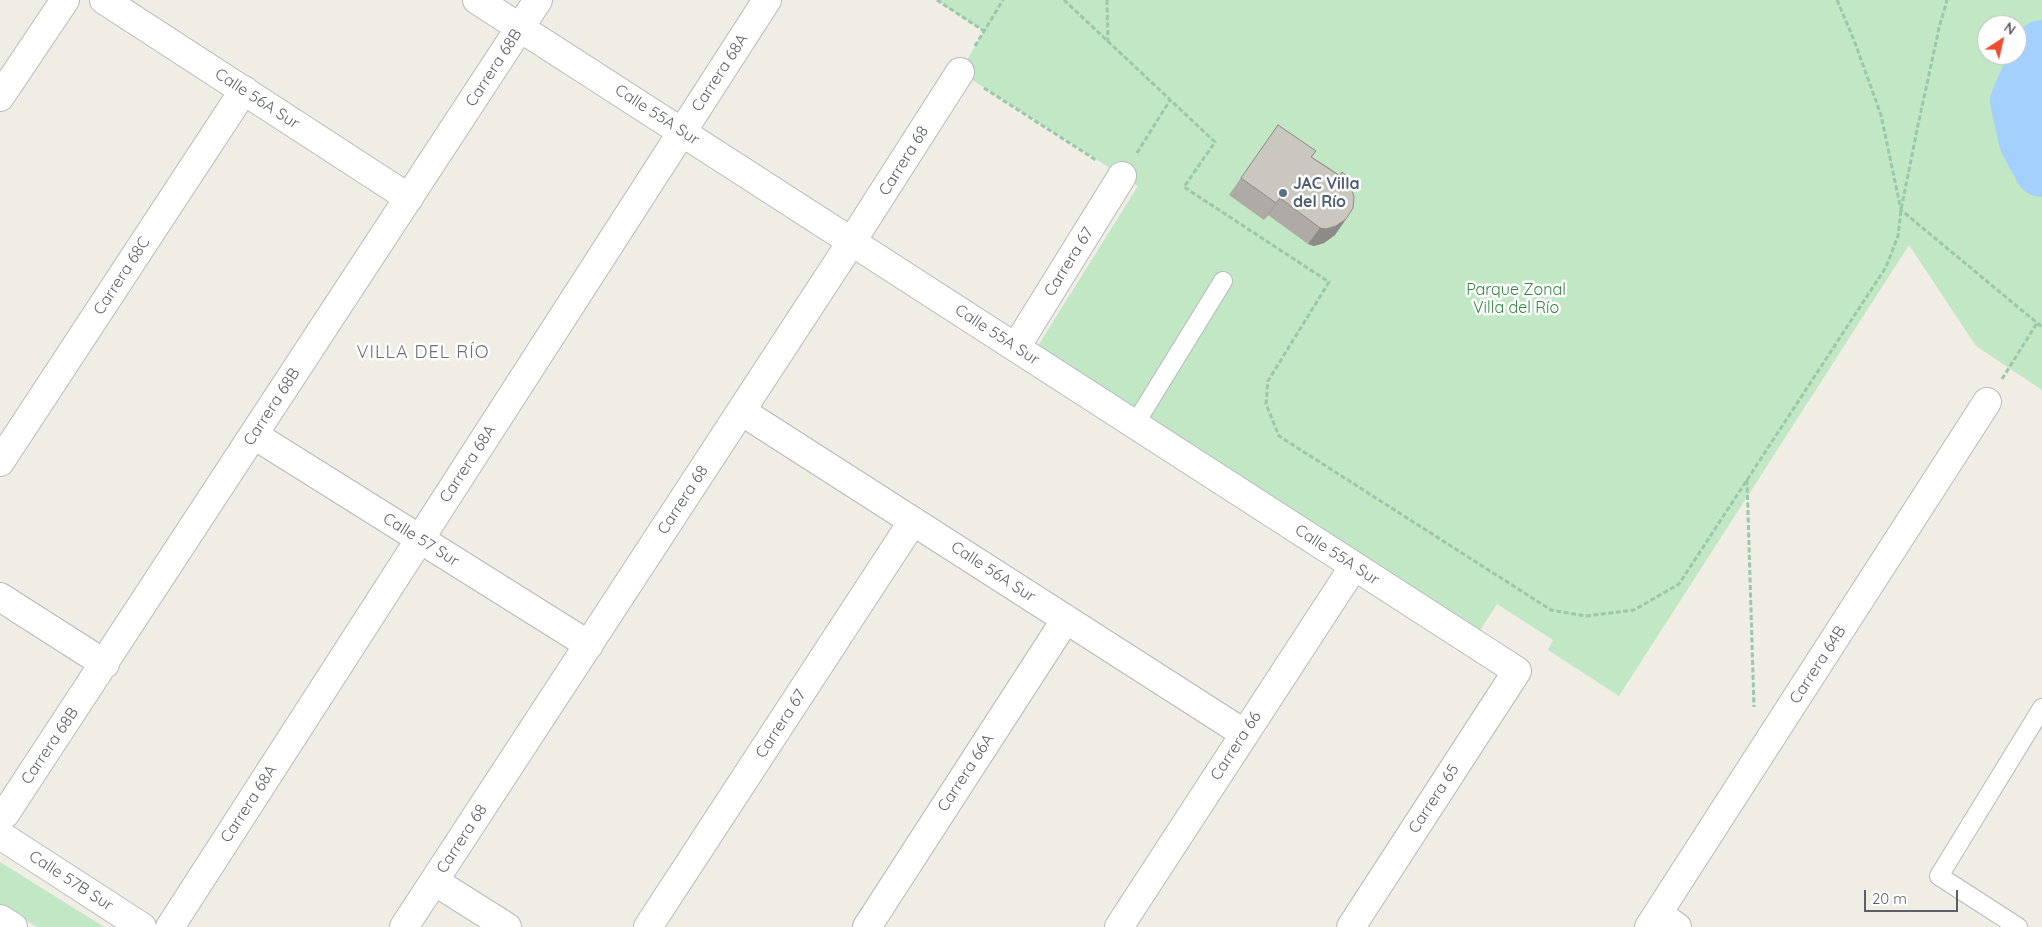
<!DOCTYPE html>
<html>
<head>
<meta charset="utf-8">
<style>
  body { margin:0 }
  #map { position:relative; width:2042px; height:927px; overflow:hidden; background:#efede4; font-family:Quicksand,sans-serif }
  canvas { display:block }
  .north { position:absolute; left:1977px; top:15px; width:50px; height:50px; box-sizing:border-box; background:#fff; border:1px solid #bebfc1; border-radius:50%; rotate:35deg; font-size:14px; font-weight:700; line-height:20px; text-align:center; color:#5c5f65 }
  .north::after { content:''; display:block; margin:auto; width:18px; height:22px; background:#eb4d2e; clip-path:polygon(50% 0,100% 100%,50% 72%,0 100%) }
  .scale { position:absolute; left:1864px; top:890px; width:94px; height:22px; box-sizing:border-box; border:2px solid #5c5f65; border-top:0; padding-left:6px; font-size:15px; line-height:18px; white-space:nowrap; color:#5c5f65; -webkit-text-stroke:4px #fff; paint-order:stroke }
</style>
</head>
<body>
<div id="map">
<canvas width="2042" height="927"></canvas>
<div class="north">N</div>
<div class="scale">20 m</div>
</div>
<script>
const ctx = document.querySelector('canvas').getContext('2d');
ctx.lineJoin = 'round';
function fill(path, color) { ctx.fillStyle = color; ctx.fill(path, 'evenodd'); }
const shape = rows => new Path2D(rows.map(r => 'M' + r).join(''));
function trace(path, color, width, dash) { ctx.strokeStyle = color; ctx.lineWidth = width; ctx.lineCap = dash ? 'butt' : 'round'; ctx.setLineDash(dash || []); ctx.stroke(path); }
function write(font, color, halo, rows, align = 'center') {
  ctx.font = font + ' Quicksand,sans-serif'; ctx.lineWidth = 5; ctx.setLineDash([]); ctx.textBaseline = 'middle'; ctx.strokeStyle = halo; ctx.fillStyle = color; for (const [text, x, y, turn = 0] of rows) {
    ctx.save(); ctx.translate(x, y); ctx.rotate((+turn || 0) * Math.PI / 180); ctx.textAlign = isNaN(turn) ? turn : align; if (halo) ctx.strokeText(text, 0, 0); ctx.fillText(text, 0, 0); ctx.restore();
  }
}
const green = shape([
  [937,0,2042,0,2042,390,1976,346,1909,245,1619,696,1548,650,1553,640,1497,604,1479,632,1036,349,1138,186,960,72,984,31],
  [1987,25,2017,25,2017,55,1987,55],
  [0,862,104,927,37,927,0,904]
]);
const river = shape([
  [2042,48,2018,101,2027,141,2042,169]
]);
const path = shape([
  [937,0,984,31],
  [1064,0,1215,142,1184,187,1329,282,1268,381,1266,404,1279,436,1551,610,1586,616,1634,610,1679,584,1886,267,1898,236,1901,210,1918,125,1939,28,1947,0],
  [1107,0,1108,42],
  [1837,0,1854,40,1881,115,1901,210,2042,327],
  [975,46,1003,0],
  [984,88,1096,160],
  [1137,153,1170,100],
  [2002,379,2037,323],
  [1747,480,1754,707]
]);
const lane = shape([
  [1135,424,1223,281],
  [2018,927,1939,876,2042,708]
]);
const street = shape([
  [104,0,409,198],
  [477,0,1517,671,1351,927],
  [0,97,65,0],
  [1016,347,1122,176],
  [741,411,1245,734],
  [254,435,589,645],
  [0,462,244,90],
  [0,597,105,664],
  [5,814,538,0],
  [434,881,507,927],
  [1658,914,1677,927],
  [170,927,767,0],
  [404,927,852,241,960,72],
  [648,927,913,521],
  [867,927,1066,619],
  [1119,927,1354,566],
  [1649,927,1987,402]
]);
const secondary = shape([
  [0,835,142,927],
  [0,919,13,927]
]);
const wall = shape([
  [1278,125,1316,151,1312,157,1340,175,1342,172,1346,219,1335,235,1324,243,1314,246,1308,244,1268,215,1264,220,1229,195]
]);
const shadedWall = shape([
  [1280,198,1268,215,1264,220,1276,203],
  [1346,219,1335,235,1324,243,1314,246,1308,244,1320,228]
]);
const building = shape([
  [1278,125,1316,151,1311,157,1340,176,1342,172,1348,177,1354,197,1353,208,1346,219,1336,226,1326,229,1320,228,1280,198,1276,203,1241,178,1278,125]
]);
const markers = [
  [1283,193,5,"#5c6f8a"]
];
const streetNames = [
  ["Carrera 68B",494,68,-57],
  ["Carrera 68A",720,73,-57],
  ["Calle 56A Sur",257,99,33],
  ["Calle 55A Sur",657,115,33],
  ["Carrera 68",904,161,-58],
  ["Carrera 67",1069,262,-58],
  ["Carrera 68C",122,276,-57],
  ["Calle 55A Sur",997,335,33],
  ["Carrera 68B",272,407,-57],
  ["Carrera 68A",468,464,-57],
  ["Carrera 68",683,500,-57],
  ["Calle 57 Sur",421,540,32],
  ["Calle 55A Sur",1337,555,33],
  ["Calle 56A Sur",993,572,33],
  ["Carrera 64B",1818,665,-57],
  ["Carrera 67",781,724,-57],
  ["Carrera 68B",50,746,-56],
  ["Carrera 66",1236,746,-57],
  ["Carrera 66A",966,773,-57],
  ["Carrera 65",1434,799,-57],
  ["Carrera 68A",249,804,-57],
  ["Carrera 68",462,839,-57],
  ["Calle 57B Sur",71,881,33]
];
const serviceNames = [
  ["JAC Villa",1293,184],
  ["del Río",1293,202]
];
const parkNames = [
  ["Parque Zonal",1516,290],
  ["Villa del Río",1516,308]
];
const neighbourhoodNames = [
  ["VILLA DEL RÍO",423,353]
];
fill(green, '#c1e7c4');
trace(river, '#a4d0ff', 56);
trace(lane, '#b7b9be', 20);
trace(street, '#b7b9be', 30);
trace(secondary, '#babcc3', 30);
trace(path, '#9ac8ab', 3, [5, 2.5]);
trace(lane, '#fff', 18);
trace(street, '#fff', 28);
trace(secondary, '#fff', 28);
fill(wall, '#aeaba6');
fill(shadedWall, '#8d8b87');
fill(building, '#cac7c1');
trace(building, '#8d8b87', 1);
for (const [x, y, r, color] of markers) { const dot = new Path2D(); dot.arc(x, y, r, 0, 2 * Math.PI); ctx.fillStyle = color; ctx.fill(dot); trace(dot, '#fff', 2); }
write('16px', '#5c5f65', '#fff', streetNames);
write('bold 16px', '#4e5e75', '#fff', serviceNames, 'left');
write('16px', '#34853f', '#fff', parkNames);
ctx.letterSpacing = '1px';
write('18px', '#6d7177', '#fff', neighbourhoodNames);
ctx.letterSpacing = '0px';
</script>
</body>
</html>
